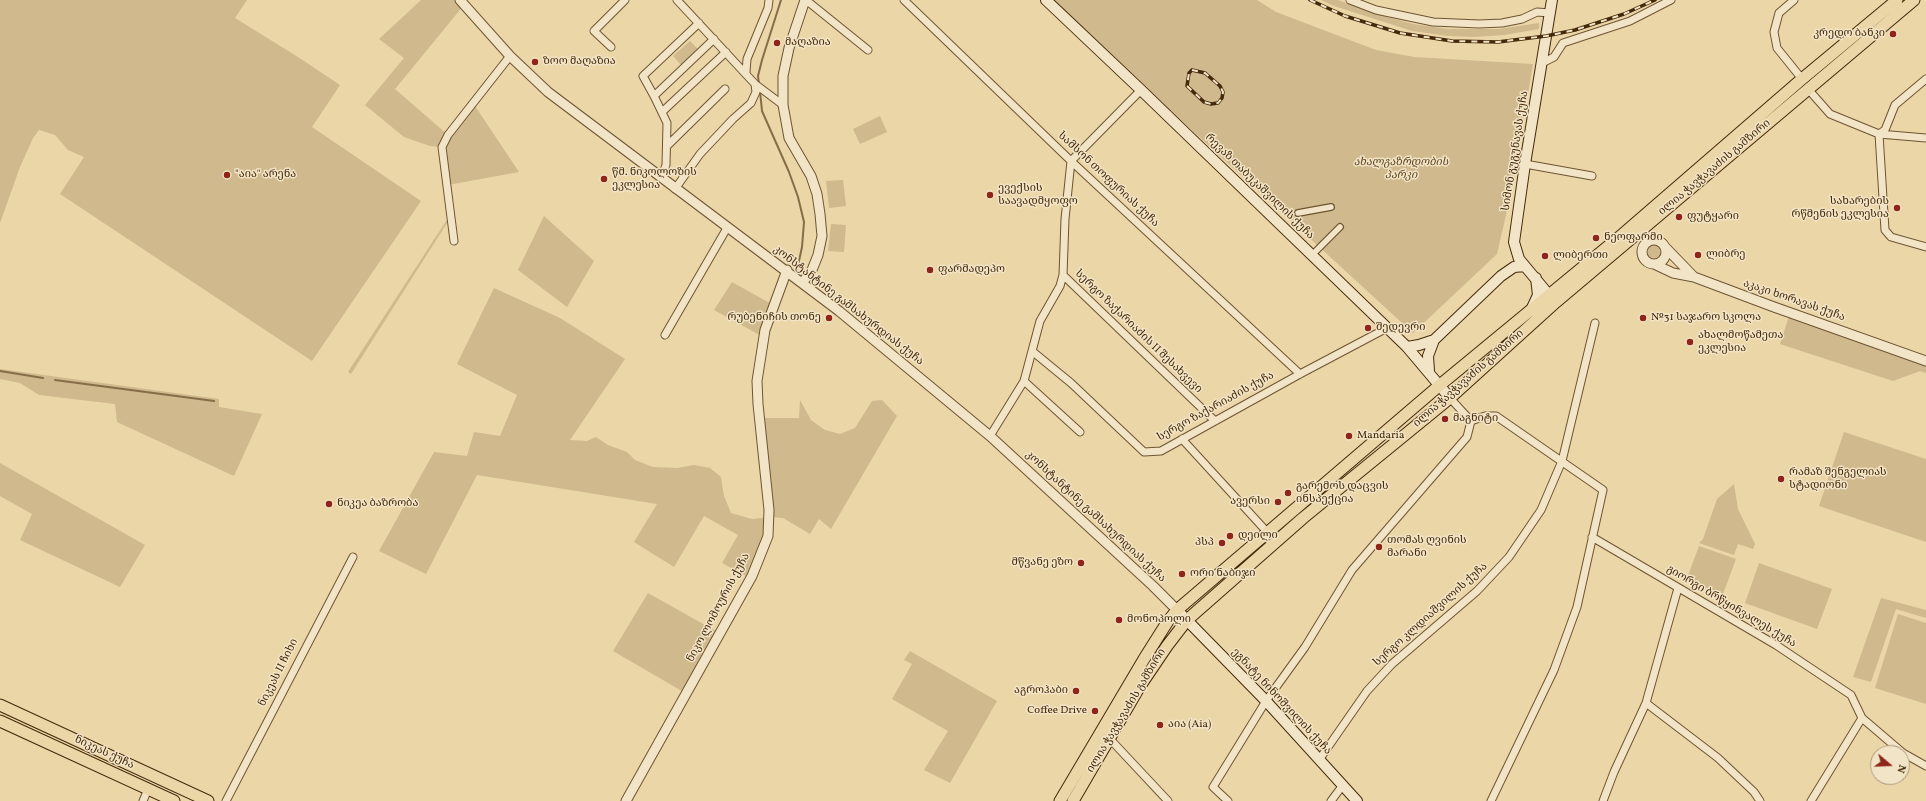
<!DOCTYPE html>
<html>
<head>
<meta charset="utf-8">
<style>
  body { margin:0 }
  #map { position:relative; width:1926px; height:801px; overflow:hidden; background:#ebd6a8; font-family:Vollkorn,serif }
  canvas { display:block }
  .north { position:absolute; left:1870px; top:745px; width:40px; height:40px; box-sizing:border-box; background:#f2e4c6; border:1px solid #ac997b; border-radius:50%; rotate:109deg; font-size:11px; font-weight:700; line-height:16px; text-align:center; color:#44290a }
  .north::after { content:''; display:block; margin:auto; width:14px; height:18px; background:#8f2418; clip-path:polygon(50% 0,100% 100%,50% 72%,0 100%) }
</style>
</head>
<body>
<div id="map">
<canvas width="1926" height="801"></canvas>
<div class="north">N</div>
</div>
<script>
const ctx = document.querySelector('canvas').getContext('2d');
ctx.lineJoin = 'round';
function fill(path, color) { ctx.fillStyle = color; ctx.fill(path, 'evenodd'); }
const shape = rows => new Path2D(rows.map(r => 'M' + r).join(''));
function trace(path, color, width, dash) { ctx.strokeStyle = color; ctx.lineWidth = width; ctx.lineCap = dash ? 'butt' : 'round'; ctx.setLineDash(dash || []); ctx.stroke(path); }
function write(font, color, halo, rows, align = 'center') {
  ctx.font = font + ' Vollkorn,"Noto Serif Georgian",serif'; ctx.lineWidth = 3; ctx.setLineDash([]); ctx.textBaseline = 'middle'; ctx.strokeStyle = halo; ctx.fillStyle = color; for (const [text, x, y, turn = 0] of rows) {
    ctx.save(); ctx.translate(x, y); ctx.rotate((+turn || 0) * Math.PI / 180); ctx.textAlign = isNaN(turn) ? turn : align; if (halo) ctx.strokeText(text, 0, 0); ctx.fillText(text, 0, 0); ctx.restore();
  }
}
const green = shape([
  [0,0,247,0,235,18,298,57,340,85,312,127,421,201,312,361,60,194,84,157,68,150,55,135,39,130,33,138,20,167,0,223],
  [421,0,460,0,464,5,395,89,448,135,473,103,519,172,448,185,442,147,430,146,404,137,365,105,404,58,379,39],
  [1054,0,1257,0,1276,12,1376,50,1414,57,1533,64,1511,193,1497,254,1413,333,1146,88],
  [1321,0,1338,0,1373,13,1413,24,1448,29,1499,29,1539,23,1539,29,1504,35,1474,37,1448,36,1412,31,1334,6],
  [690,41,698,49,681,65,673,56],
  [880,116,887,132,860,144,853,129],
  [843,180,846,206,829,208,826,181],
  [450,215,451,223,447,223,351,374,348,372],
  [544,216,594,261,567,307,518,270],
  [831,224,846,225,844,252,828,251],
  '1647 251a7 7 0 1 1 14 0a7 7 0 1 1-14 0Z',
  [732,282,775,306,765,338,714,310],
  [494,288,560,318,625,359,570,440,587,441,596,437,608,445,627,452,635,460,653,467,677,468,694,465,710,468,721,477,724,496,731,513,752,519,771,517,764,418,799,418,800,400,811,420,825,430,840,434,855,428,872,401,882,400,897,416,831,529,819,519,810,534,783,518,771,517,752,579,722,563,738,535,704,516,674,567,634,542,657,504,477,475,426,574,379,551,434,452,467,456,474,432,500,436,517,395,457,364],
  [1789,316,1926,361,1926,373,1920,371,1893,381,1780,344],
  [0,369,219,399,219,407,262,414,234,476,117,422,115,404,39,395,20,383,0,379],
  [1844,432,1926,459,1926,542,1819,506],
  [0,463,145,545,120,587,20,540,32,514,0,496],
  [1734,484,1738,509,1755,544,1753,549,1738,544,1734,555,1699,543,1703,539,1717,499],
  [1699,546,1736,559,1723,594,1686,581],
  [1759,563,1832,589,1817,629,1745,603],
  [648,593,721,634,687,694,613,651],
  [1881,598,1926,610,1926,618,1896,609,1871,682,1853,677],
  [1898,614,1926,623,1926,704,1875,688],
  [910,651,997,701,950,783,924,770,948,731,892,699,912,664,904,660]
]);
const stream = shape([
  [759,84,758,76,762,60,781,0],
  [760,91,762,111,789,172,798,197,804,222,802,247,797,270],
  [0,371,43,378],
  [55,380,214,401]
]);
const pedestrian = shape([
  [1298,213,1331,207],
  [1312,255,1340,227]
]);
const minor = shape([
  [677,0,755,84,783,105],
  [806,0,868,50],
  [904,0,1071,161,1300,374],
  [1350,0,1376,10,1433,22,1479,24,1502,23,1522,19,1537,12,1550,13],
  [1794,0,1779,13,1774,32,1777,48,1802,79],
  [611,47,594,31,625,0],
  [1542,63,1554,57,1563,43,1630,21,1671,0],
  [746,72,747,59,768,8,769,0],
  [1808,89,1830,114,1879,134,1885,230,1891,237,1926,247],
  [654,96,643,76,699,23],
  [662,112,726,52],
  [1879,134,1885,130,1895,105,1926,79],
  [1879,134,1926,138],
  [668,145,725,89],
  [1525,164,1592,176],
  [661,178,666,165,667,123,654,96,714,39],
  [675,189,700,154,733,119,751,103,756,92,755,84],
  [454,241,442,147,448,135,510,56],
  [1063,275,1215,421],
  [665,335,727,228],
  [1032,351,1071,383,1144,452,1161,451,1300,374,1387,328],
  [1024,381,1080,432],
  [1450,398,1471,421],
  [1471,421,1485,416,1496,416,1603,490,1577,607,1554,670,1491,801],
  [990,436,1024,381,1040,321,1060,286,1063,275,1065,219,1071,161,1141,90],
  [1182,439,1268,533],
  [1592,537,1776,645,1851,695,1862,718,1903,753,1926,766],
  [1646,703,1718,758,1754,792,1760,801],
  [1109,738,1168,801],
  [1319,760,1367,691,1392,664,1477,591,1509,557,1541,510,1562,461,1595,323],
  [143,801,148,789],
  [226,801,353,557],
  [1228,801,1213,787,1266,701,1305,647,1352,570,1467,437,1471,421],
  [1331,801,1343,785],
  [1603,801,1614,772,1646,703,1678,588],
  [1811,801,1862,718]
]);
const tertiary = shape([
  [460,0,510,56,548,92,839,311,990,436,1153,586,1177,610],
  '1642 252a12 12 0 1 1 24 0a12 12 0 1 1-24 0Z',
  [1665,247,1694,277],
  [1654,264,1673,273,1694,277,1774,307,1926,361],
  [803,282,812,270,818,255,822,236,820,214,817,194,811,176,789,138,783,105,783,76,789,48,805,0],
  [626,801,752,576,768,536,769,510,758,404,757,381,765,330,787,270]
]);
const secondary = shape([
  [1046,0,1141,90,1407,347,1450,398],
  [1552,0,1525,164,1514,242,1519,259,1554,301],
  [1531,310,1538,295,1536,278],
  [1407,347,1419,345,1434,340,1501,276,1514,267,1525,266],
  [1429,371,1428,356,1434,340],
  [1177,610,1266,701,1357,801]
]);
const primary = shape([
  [0,705,208,801],
  [0,721,174,801],
  [1060,801,1144,659,1168,621,1177,610,1440,385,1623,234,1802,79,1897,0],
  [1073,801,1140,686,1167,646,1187,620,1303,518,1450,398,1556,302,1914,0]
]);
const rail = shape([
  [1310,0,1345,16,1400,33,1452,41,1498,42,1546,36,1575,30,1624,14,1655,0],
  [1192,70,1205,73,1220,86,1223,92,1222,98,1218,103,1211,104,1204,102,1187,86,1189,73,1192,70]
]);
const markers = [
  [1893,34,4,"#8f2418"],
  [777,43,4,"#8f2418"],
  [535,62,4,"#8f2418"],
  [227,175,4,"#8f2418"],
  [604,179,4,"#8f2418"],
  [990,195,4,"#8f2418"],
  [1897,208,4,"#8f2418"],
  [1679,217,4,"#8f2418"],
  [1596,238,4,"#8f2418"],
  [1698,255,4,"#8f2418"],
  [1545,256,4,"#8f2418"],
  [930,270,4,"#8f2418"],
  [829,318,4,"#8f2418"],
  [1643,318,4,"#8f2418"],
  [1368,328,4,"#8f2418"],
  [1690,342,4,"#8f2418"],
  [1445,419,4,"#8f2418"],
  [1349,436,4,"#8f2418"],
  [1781,479,4,"#8f2418"],
  [1288,493,4,"#8f2418"],
  [1278,502,4,"#8f2418"],
  [329,504,4,"#8f2418"],
  [1230,536,4,"#8f2418"],
  [1222,543,4,"#8f2418"],
  [1379,547,4,"#8f2418"],
  [1081,563,4,"#8f2418"],
  [1182,574,4,"#8f2418"],
  [1119,620,4,"#8f2418"],
  [1076,691,4,"#8f2418"],
  [1095,711,4,"#8f2418"],
  [1160,725,4,"#8f2418"]
];
const poiNames = [
  ["კრედო ბანკი",1885,34,"right"],
  ["მაღაზია",785,43],
  ["ზოო მაღაზია",543,62],
  ["წმ. ნიკოლოზის",612,173],
  ["ეკლესია",612,186],
  ["\"აია\" არენა",235,175],
  ["ევექსის",998,189],
  ["საავადმყოფო",998,202],
  ["სახარების",1889,202,"right"],
  ["რწმენის ეკლესია",1889,215,"right"],
  ["ფუტყარი",1687,217],
  ["ნეოფარმი",1604,238],
  ["ლიბრე",1706,255],
  ["ლიბერთი",1553,256],
  ["ფარმადეპო",938,270],
  ["რუბენიჩის თონე",821,318,"right"],
  ["№31 საჯარო სკოლა",1651,318],
  ["შედევრი",1376,328],
  ["ახალმოწამეთა",1698,336],
  ["ეკლესია",1698,349],
  ["მაგნიტი",1453,419],
  ["Mandaria",1357,436],
  ["რამაზ შენგელიას",1789,473],
  ["სტადიონი",1789,486],
  ["გარემოს დაცვის",1296,487],
  ["ინსპექცია",1296,500],
  ["ავერსი",1270,502,"right"],
  ["ნიკეა ბაზრობა",337,504],
  ["დეილი",1238,536],
  ["თომას ღვინის",1387,541],
  ["მარანი",1387,554],
  ["პსპ",1214,543,"right"],
  ["მწვანე ეზო",1073,563,"right"],
  ["ორი ნაბიჯი",1190,574],
  ["მონოპოლი",1127,620],
  ["აგროჰაბი",1068,691,"right"],
  ["Coffee Drive",1087,711,"right"],
  ["აია (Aia)",1168,725]
];
const streetNames = [
  ["სიმონ გუგუნავას ქუჩა",1516,151,-81],
  ["ილია ჭავჭავაძის გამზირი",1715,168,-40],
  ["სამსონ თოფურიას ქუჩა",1108,180,43],
  ["რევაზ თაბუკაშვილის ქუჩა",1259,187,44],
  ["აკაკი ხორავას ქუჩა",1794,301,19],
  ["კონსტანტინე გამსახურდიას ქუჩა",848,306,38],
  ["სერგო ზაქარიაძის II შესახვევი",1138,332,44],
  ["ილია ჭავჭავაძის გამზირი",1469,379,-41],
  ["სერგო ზაქარიაძის ქუჩა",1216,407,-29],
  ["კონსტანტინე გამსახურდიას ქუჩა",1095,517,43],
  ["გიორგი ბრწყინვალეს ქუჩა",1731,607,31],
  ["ნიკო ლომოურის ქუჩა",719,608,-62],
  ["სერგო კლდიაშვილის ქუჩა",1431,615,-42],
  ["ნიკეას II ჩიხი",279,673,-63],
  ["ეგნატე ნინოშვილის ქუჩა",1281,702,47],
  ["ილია ჭავჭავაძის გამზირი",1127,711,-59],
  ["ნიკეას ქუჩა",104,753,25]
];
const parkNames = [
  ["ახალგაზრდობის",1401,163],
  ["პარკი",1401,176]
];
fill(green, '#cfb98d');
trace(stream, '#866d48', 2);
trace(pedestrian, '#6e5432', 8);
trace(minor, '#6e5432', 9);
trace(tertiary, '#6e5432', 11);
trace(secondary, '#44290a', 12);
trace(primary, '#44290a', 13);
trace(pedestrian, '#f2e4c6', 5.5);
trace(minor, '#f2e4c6', 7);
trace(tertiary, '#f2e4c6', 9);
trace(secondary, '#f2e4c6', 10);
trace(primary, '#ebd6a8', 11);
trace(rail, '#44290a', 3.5);
trace(rail, '#f2e4c6', 2, [6]);
for (const [x, y, r, color] of markers) { const dot = new Path2D(); dot.arc(x, y, r, 0, 2 * Math.PI); ctx.fillStyle = color; ctx.fill(dot); trace(dot, '#f2e4c6', 1.5); }
write('11px', '#44290a', '#f2e4c6', poiNames, 'left');
write('11px', '#44290a', '#f2e4c6', streetNames);
write('italic 11px', '#604624', '#f2e4c6', parkNames);
</script>
</body>
</html>
